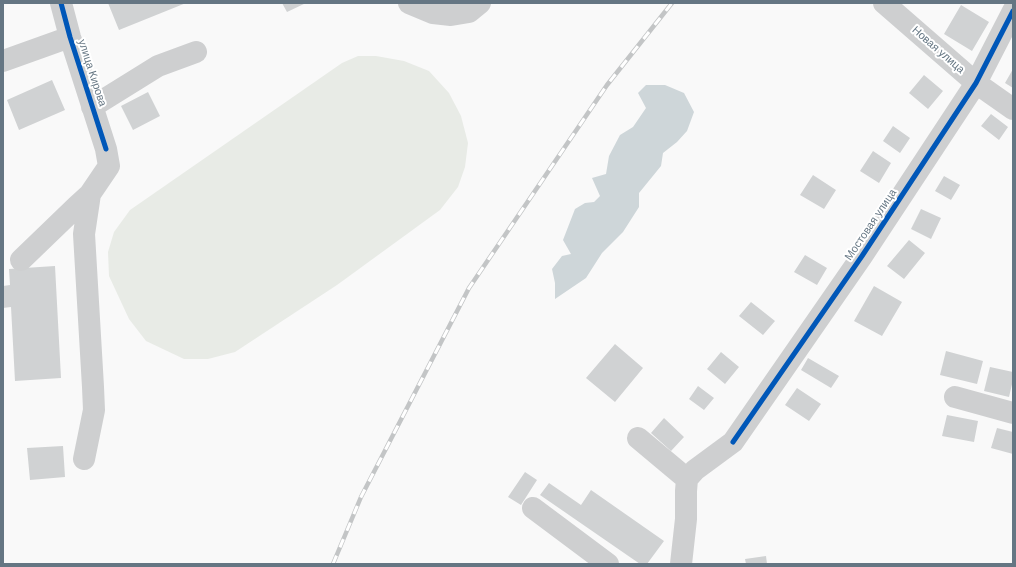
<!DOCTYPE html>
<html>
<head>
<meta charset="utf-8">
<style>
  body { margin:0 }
  #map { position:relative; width:1016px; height:567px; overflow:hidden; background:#f9f9f9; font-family:Arial,sans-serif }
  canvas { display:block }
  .frame { position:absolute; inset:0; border:4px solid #657683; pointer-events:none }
</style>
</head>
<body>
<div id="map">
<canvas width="1016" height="567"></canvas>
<div class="frame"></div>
</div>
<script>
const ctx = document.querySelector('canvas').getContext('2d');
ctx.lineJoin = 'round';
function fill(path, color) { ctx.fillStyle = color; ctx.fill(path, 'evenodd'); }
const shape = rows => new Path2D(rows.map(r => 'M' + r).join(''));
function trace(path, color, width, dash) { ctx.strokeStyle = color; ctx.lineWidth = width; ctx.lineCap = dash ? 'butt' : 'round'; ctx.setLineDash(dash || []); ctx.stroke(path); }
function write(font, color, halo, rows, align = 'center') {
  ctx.font = font + ' Arial,sans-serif'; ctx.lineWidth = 4; ctx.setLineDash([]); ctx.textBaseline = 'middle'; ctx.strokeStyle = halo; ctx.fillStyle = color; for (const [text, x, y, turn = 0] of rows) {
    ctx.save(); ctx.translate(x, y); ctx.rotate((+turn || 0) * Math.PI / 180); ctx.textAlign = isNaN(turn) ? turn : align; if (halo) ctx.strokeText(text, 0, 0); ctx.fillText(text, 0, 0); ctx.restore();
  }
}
const green = shape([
  [358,56,376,56,404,61,429,71,449,93,461,116,468,143,465,167,458,187,440,210,337,285,235,352,208,359,184,359,146,341,129,319,109,276,108,252,114,232,130,210,342,63]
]);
const water = shape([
  [646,85,665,85,684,93,694,112,687,131,677,142,663,153,661,166,639,193,639,207,623,232,602,253,586,278,555,299,555,283,552,269,562,256,571,254,563,240,575,209,585,203,594,202,600,196,592,178,606,174,609,156,620,135,633,127,646,108,638,93]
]);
const building = shape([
  [108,3,186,3,119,30],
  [282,3,306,3,287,12],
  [961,5,989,22,972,51,944,34],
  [1013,69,1013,88,1005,83],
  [924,75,943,91,928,109,909,93],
  [52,80,65,110,19,130,7,100],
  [148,92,160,116,133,130,121,106],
  [991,114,1008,127,999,140,981,126],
  [893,126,910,138,900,153,883,141],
  [873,151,891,163,879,183,860,171],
  [813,175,836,190,824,209,800,195],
  [944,176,960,185,951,200,935,191],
  [921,209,941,218,931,239,911,229],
  [909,240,925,253,904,279,887,266],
  [805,255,827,268,817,285,794,272],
  [55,266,61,378,15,381,11,307,3,308,3,286,10,285,9,269],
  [874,286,902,302,882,336,854,321],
  [751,302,775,321,763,335,739,316],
  [615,344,643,368,615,402,586,378],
  [946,351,983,361,977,384,940,375],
  [721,352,739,367,725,384,707,369],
  [808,358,839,376,831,388,801,370],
  [990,367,1013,372,1013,380,1009,397,984,391],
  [698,386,714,398,704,410,689,399],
  [797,388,821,404,809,421,785,405],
  [947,415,978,421,974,442,942,436],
  [664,418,684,437,671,451,651,433],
  [997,428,1013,432,1013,454,991,448],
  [63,446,65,477,30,480,27,448],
  [525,472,537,480,521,505,508,497],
  [549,483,581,505,591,490,664,541,647,564,640,564,540,495],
  [766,556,767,564,746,564,745,559]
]);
const minor = shape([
  [61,3,70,37,106,149,109,166,90,194,84,234,93,387,94,410,84,459],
  [409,3,433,13,451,15,469,12,480,3],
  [884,3,976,83,1013,109],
  [3,61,70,37],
  [92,107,158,66,196,52],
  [21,260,77,206,90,194],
  [955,397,1013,413],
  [638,438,687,479],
  [533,508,608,564],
  [681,564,686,519,686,491,687,479,695,470,733,442,862,256,976,83,1013,11]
]);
const rail = shape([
  [333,564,361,497,469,288,607,85,672,3]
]);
const cycleway = shape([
  [61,3,70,37,106,149],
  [733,442,862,256,976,83,1013,11]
]);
const streetNames = [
  ["Новая улица",938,50,41],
  ["улица Кирова",92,73,72],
  ["Мостовая улица",871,225,-56]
];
fill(green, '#e8ebe6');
fill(water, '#ced6d9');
fill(building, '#d0d2d3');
trace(minor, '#cecfd0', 22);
trace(rail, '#c3c5c6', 4.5);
trace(rail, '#fff', 3, [9]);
trace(cycleway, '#0057b8', 5);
write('11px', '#657683', '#fff', streetNames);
</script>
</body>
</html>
